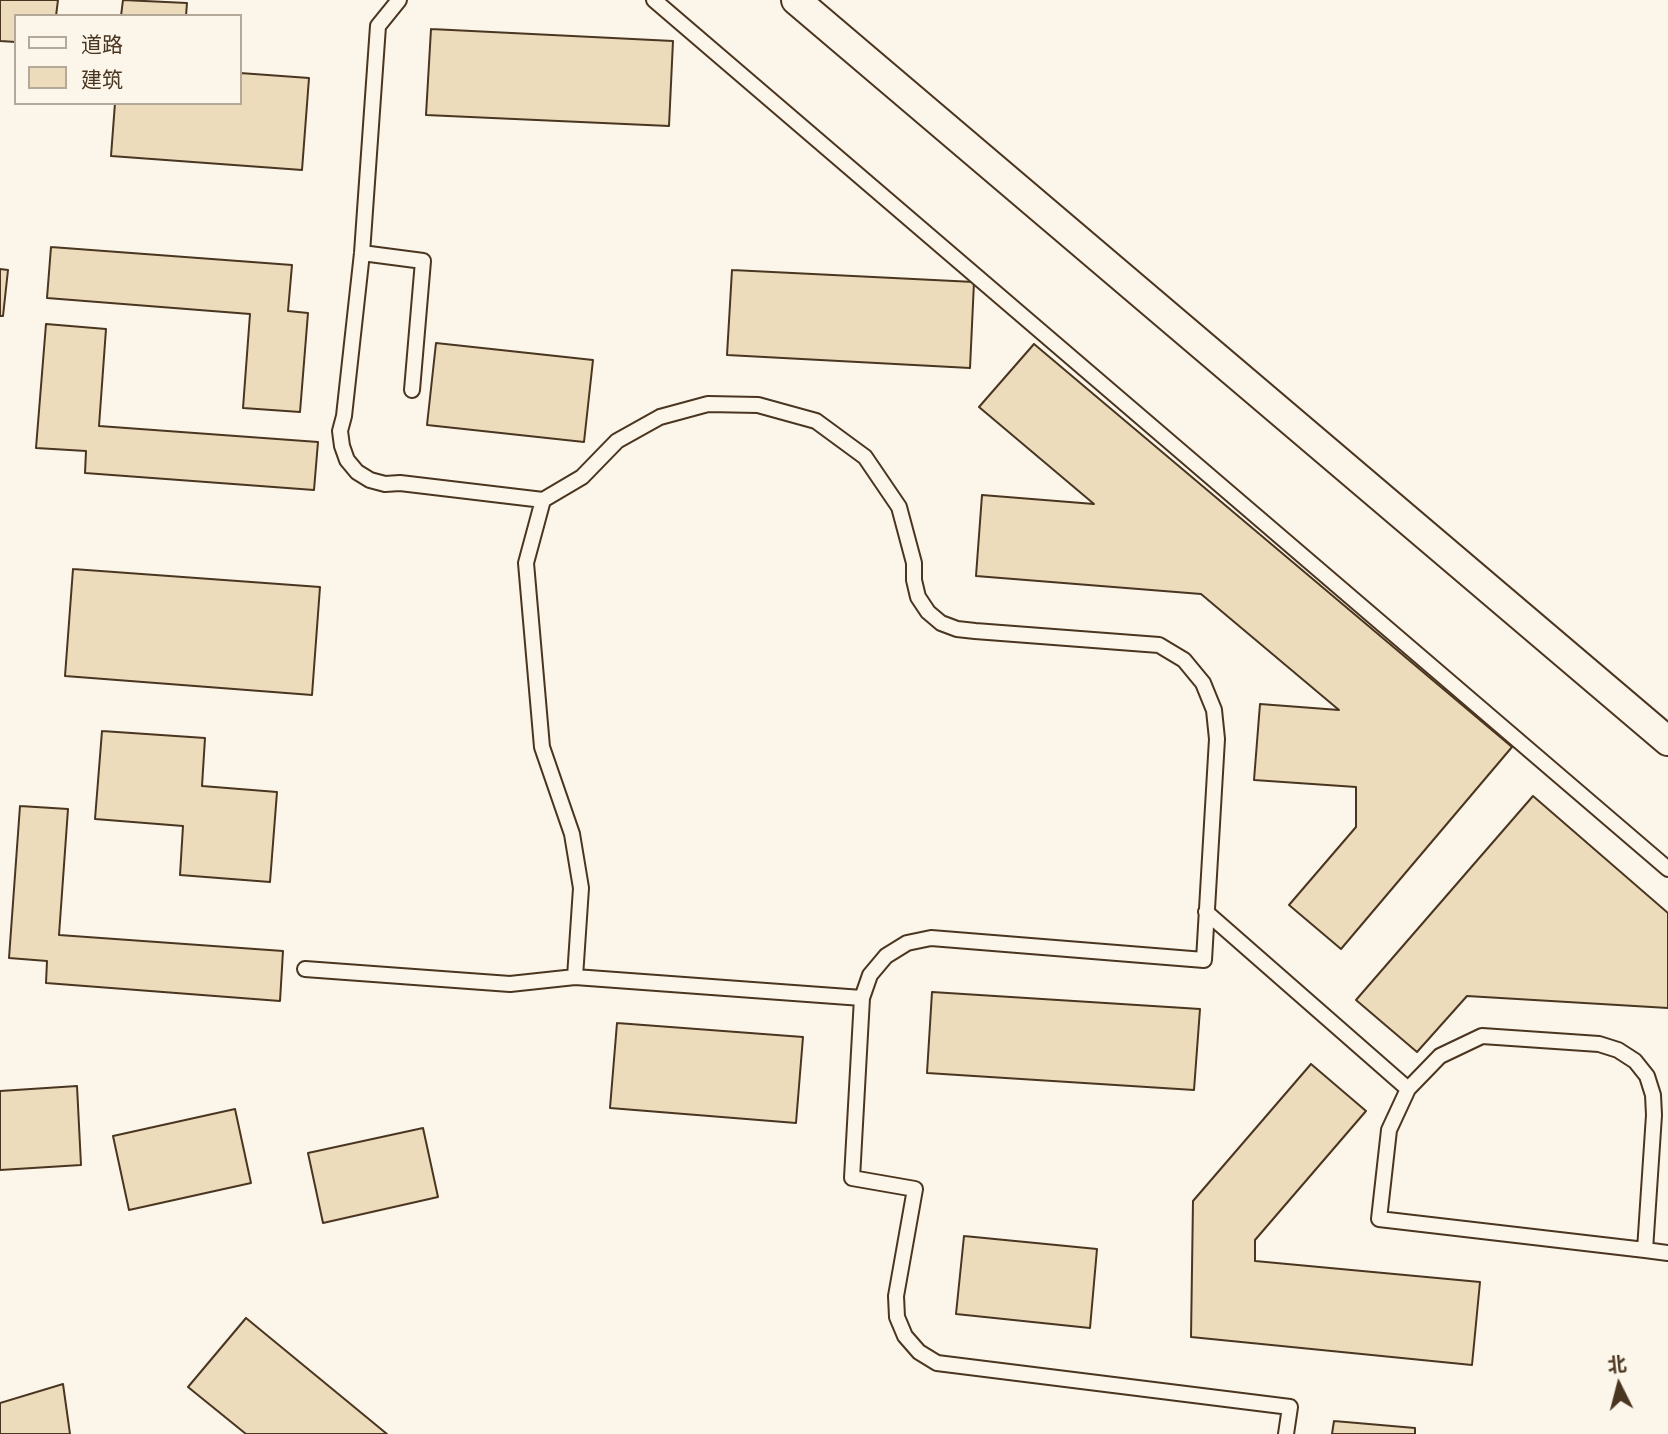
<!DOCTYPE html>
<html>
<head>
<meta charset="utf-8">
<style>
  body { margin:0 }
  #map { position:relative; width:1668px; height:1434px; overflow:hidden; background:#fbf6e9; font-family:"Exo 2","Noto Sans SC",sans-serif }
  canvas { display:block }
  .legend { position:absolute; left:14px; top:14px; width:228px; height:91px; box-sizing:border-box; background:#fbf6e9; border:2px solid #b4a999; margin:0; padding:9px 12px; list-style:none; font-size:21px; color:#4a3520 }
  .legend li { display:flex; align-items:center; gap:14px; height:35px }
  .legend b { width:35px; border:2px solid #b4a999 }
  .north { position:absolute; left:1584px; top:1350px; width:70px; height:70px; -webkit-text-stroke:5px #fbf6e9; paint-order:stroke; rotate:354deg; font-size:19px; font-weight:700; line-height:28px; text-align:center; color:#4a3520 }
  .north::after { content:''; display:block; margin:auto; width:24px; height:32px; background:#4a3520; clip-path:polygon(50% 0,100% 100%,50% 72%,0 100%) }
</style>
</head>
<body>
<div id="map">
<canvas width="1668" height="1434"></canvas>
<ul class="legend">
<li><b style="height:9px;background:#fbf6e9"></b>道路</li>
<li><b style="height:19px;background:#ecdcbc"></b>建筑</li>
</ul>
<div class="north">北</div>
</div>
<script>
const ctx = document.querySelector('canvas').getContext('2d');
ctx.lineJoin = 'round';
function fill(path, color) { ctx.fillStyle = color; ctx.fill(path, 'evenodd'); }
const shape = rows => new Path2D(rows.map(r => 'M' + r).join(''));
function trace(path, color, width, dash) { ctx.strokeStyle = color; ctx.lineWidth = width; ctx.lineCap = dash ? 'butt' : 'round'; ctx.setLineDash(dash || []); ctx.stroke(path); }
const building = shape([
  [0,0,58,0,56,16,16,16,16,42,0,41,0,0],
  [123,0,187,3,186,16,121,16,123,0],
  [431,29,673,41,669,126,426,115,431,29],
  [240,73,309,78,302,170,111,156,115,103,240,103,240,73],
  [51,247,292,265,288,311,308,313,300,412,243,408,250,314,47,298,51,247],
  [0,269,8,270,3,316,0,316,0,269],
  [732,270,974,282,970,368,727,355,732,270],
  [46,324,106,329,99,426,318,442,314,490,85,473,86,451,36,448,46,324],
  [436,343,593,360,584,442,427,425,436,343],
  [1034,344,1512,747,1341,949,1289,905,1356,827,1356,787,1254,780,1260,704,1339,710,1201,594,976,576,982,495,1094,504,979,407,1034,344],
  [73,569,320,587,312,695,65,676,73,569],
  [102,731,205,738,202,786,277,792,270,882,180,875,183,826,95,819,102,731],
  [1533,796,1668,913,1668,1008,1467,996,1417,1052,1356,1000,1533,796],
  [20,806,68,809,59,935,283,951,280,1001,46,983,47,961,9,958,20,806],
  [932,992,1200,1009,1194,1090,927,1073,932,992],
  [617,1023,803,1037,796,1123,610,1108,617,1023],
  [1311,1064,1366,1111,1255,1240,1255,1261,1480,1282,1472,1365,1191,1337,1193,1201,1311,1064],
  [77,1086,81,1165,0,1170,0,1091,77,1086],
  [235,1109,251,1183,129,1210,113,1136,235,1109],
  [423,1128,438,1197,323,1223,308,1153,423,1128],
  [964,1236,1097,1249,1090,1328,956,1314,964,1236],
  [246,1318,387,1434,246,1434,188,1387,246,1318],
  [63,1384,70,1434,0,1434,0,1403,63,1384],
  [1334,1421,1415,1428,1415,1434,1332,1434,1334,1421]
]);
const lane = shape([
  [399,0,378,26,362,253,344,416,340,431,342,446,347,460,357,472,370,480,385,484,400,483,543,500,582,477,617,441,660,417,708,404,758,405,816,421,865,457,899,507,914,563,914,580,918,597,928,612,941,623,957,629,975,631,1159,645,1184,660,1203,683,1214,710,1217,739,1204,960,931,938,907,943,886,956,870,975,862,998,852,1178,915,1189,896,1296,897,1317,905,1336,919,1352,937,1363,1290,1407,1286,1434],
  [654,0,1668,869],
  [362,253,423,261,412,390],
  [543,500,526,563,542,747,572,834,581,888,575,977],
  [1206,912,1408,1089],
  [305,969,510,984,575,977,862,998],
  [1645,1250,1654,1115,1653,1095,1647,1076,1635,1061,1618,1050,1599,1044,1482,1036,1440,1056,1408,1089,1389,1130,1379,1219,1645,1250,1668,1253]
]);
const street = shape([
  [796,0,1668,741]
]);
fill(building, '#ecdcbc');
trace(building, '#4a3520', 2);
trace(lane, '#4a3520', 18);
trace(street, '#4a3520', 32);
trace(lane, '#fbf6e9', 14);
trace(street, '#fbf6e9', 28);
</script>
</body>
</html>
